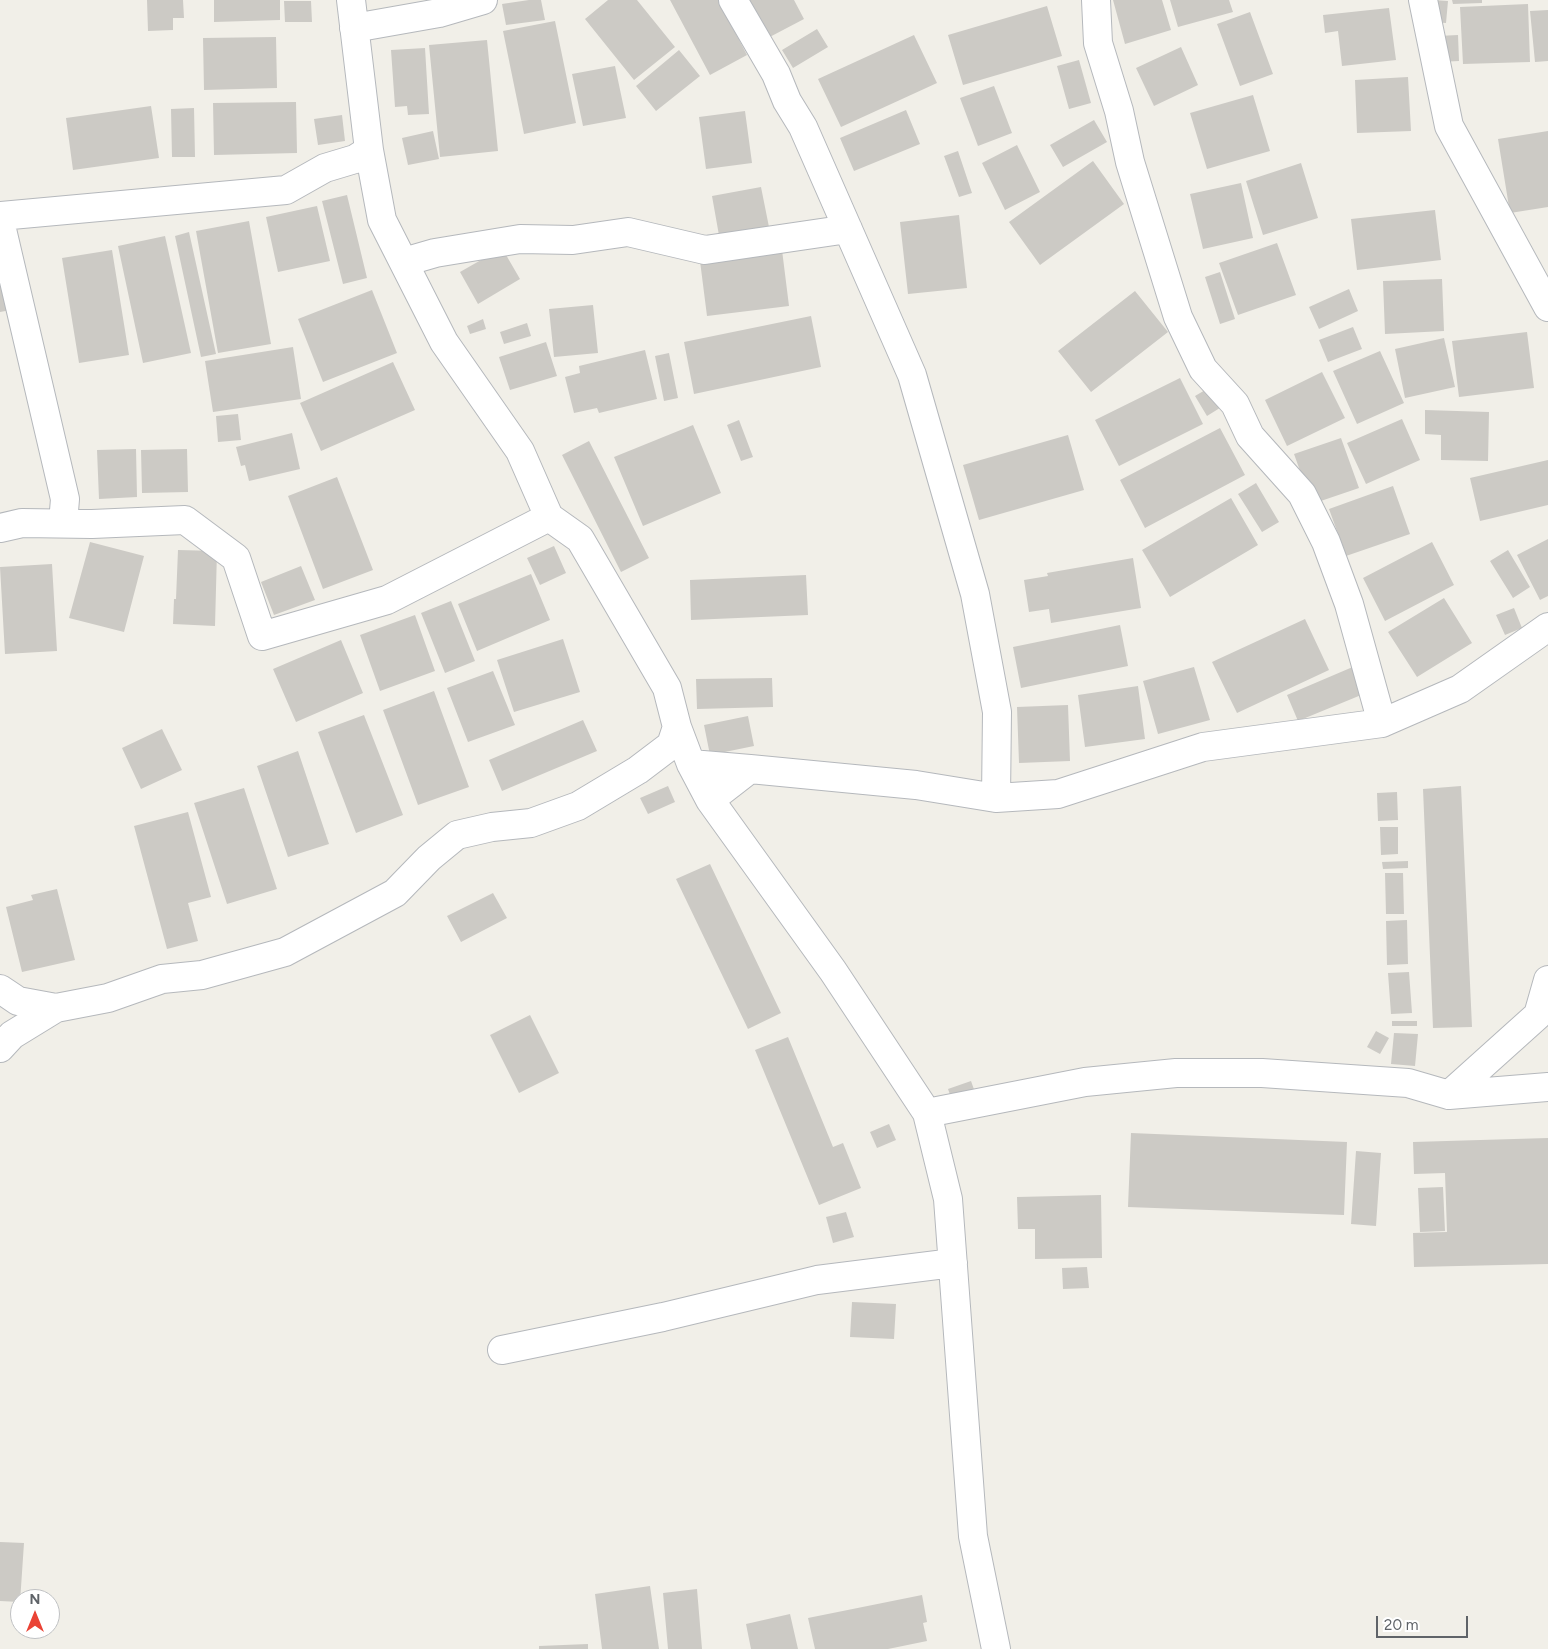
<!DOCTYPE html>
<html>
<head>
<meta charset="utf-8">
<style>
  body { margin:0 }
  #map { position:relative; width:1548px; height:1649px; overflow:hidden; background:#f1efe8; font-family:Figtree,sans-serif }
  canvas { display:block }
  .north { position:absolute; left:10px; top:1589px; width:50px; height:50px; box-sizing:border-box; background:#fff; border:1px solid #bfc1c3; border-radius:50%; rotate:0deg; font-size:14px; font-weight:700; line-height:20px; text-align:center; color:#5f6368 }
  .north::after { content:''; display:block; margin:auto; width:18px; height:22px; background:#ea4335; clip-path:polygon(50% 0,100% 100%,50% 72%,0 100%) }
  .scale { position:absolute; left:1376px; top:1616px; width:92px; height:22px; box-sizing:border-box; border:2px solid #5f6368; border-top:0; padding-left:6px; font-size:15px; line-height:18px; white-space:nowrap; color:#5f6368; -webkit-text-stroke:4px #fff; paint-order:stroke }
</style>
</head>
<body>
<div id="map">
<canvas width="1548" height="1649"></canvas>
<div class="north">N</div>
<div class="scale">20 m</div>
</div>
<script>
const ctx = document.querySelector('canvas').getContext('2d');
ctx.lineJoin = 'round';
function fill(path, color) { ctx.fillStyle = color; ctx.fill(path, 'evenodd'); }
const shape = rows => new Path2D(rows.map(r => 'M' + r).join(''));
function trace(path, color, width, dash) { ctx.strokeStyle = color; ctx.lineWidth = width; ctx.lineCap = dash ? 'butt' : 'round'; ctx.setLineDash(dash || []); ctx.stroke(path); }
const building = shape([
  [147,0,183,0,184,18,173,18,173,30,148,31],
  [214,0,280,0,280,20,214,22],
  [529,0,541,0,545,20,506,25,502,4],
  [608,0,637,0,675,47,634,80,585,19],
  [670,0,718,0,747,55,710,75],
  [744,0,794,0,804,19,764,40],
  [1113,0,1162,0,1171,30,1125,44],
  [1170,0,1229,0,1233,12,1178,27],
  [1433,0,1448,1,1446,23,1431,22],
  [1452,0,1482,0,1482,3,1453,4],
  [284,1,311,1,312,22,285,22],
  [1528,4,1530,62,1463,64,1460,7],
  [1047,6,1062,56,963,85,948,35],
  [1389,8,1396,60,1342,66,1338,31,1325,33,1323,15],
  [1548,10,1548,61,1535,62,1530,11],
  [1250,12,1273,74,1240,86,1217,24],
  [555,21,576,123,524,134,503,31],
  [817,29,828,47,793,68,782,50],
  [914,35,937,83,841,127,818,79],
  [1458,35,1459,61,1439,62,1438,36],
  [276,37,277,88,204,90,203,38],
  [487,40,498,151,440,157,429,45],
  [1181,47,1198,85,1154,106,1136,68],
  [425,48,429,114,408,115,407,106,395,107,391,50],
  [679,50,700,76,656,111,636,86],
  [1079,60,1091,103,1069,109,1057,66],
  [615,66,626,118,583,126,572,74],
  [1408,77,1411,131,1357,133,1355,80],
  [994,86,1012,133,978,146,960,98],
  [1253,95,1270,151,1207,169,1190,113],
  [296,102,297,153,214,155,213,103],
  [151,106,159,158,73,170,66,118],
  [194,108,195,157,172,157,171,109],
  [906,110,920,144,854,171,840,138],
  [745,111,752,163,706,169,699,117],
  [342,115,345,141,318,145,314,119],
  [1094,120,1107,142,1063,167,1050,145],
  [433,131,439,159,408,165,402,138],
  [1548,131,1548,207,1510,213,1498,139],
  [1017,145,1040,192,1005,210,982,163],
  [958,151,972,193,959,197,944,156],
  [1093,161,1124,204,1040,265,1009,222],
  [1301,163,1318,218,1263,235,1246,181],
  [1241,183,1253,238,1203,249,1190,194],
  [761,187,770,232,720,241,712,196],
  [347,195,367,278,343,284,322,201],
  [317,206,330,261,278,272,266,217],
  [1435,210,1441,260,1357,270,1351,219],
  [959,215,967,288,908,294,900,222],
  [249,221,271,344,218,353,196,231],
  [189,232,216,354,201,357,175,236],
  [165,236,191,353,143,363,118,246],
  [1277,243,1296,295,1238,315,1219,263],
  [502,248,520,279,478,304,460,272],
  [112,250,129,355,79,363,62,258],
  [782,250,789,306,707,316,700,261],
  [0,264,11,310,0,312],
  [1220,272,1235,319,1220,324,1205,277],
  [1442,279,1444,331,1385,334,1383,281],
  [1349,289,1358,311,1319,329,1309,307],
  [372,290,397,353,323,382,298,319],
  [1135,291,1168,332,1091,392,1058,351],
  [593,305,598,353,554,357,549,309],
  [811,316,821,367,694,394,684,342],
  [483,319,486,329,470,334,467,326],
  [527,323,531,336,504,344,500,332],
  [1353,327,1362,349,1328,362,1319,340],
  [1527,332,1534,388,1459,397,1452,341],
  [1444,338,1455,387,1405,398,1395,349],
  [546,342,557,376,510,390,499,357],
  [293,347,301,399,213,412,205,361],
  [645,350,657,399,599,413,597,408,574,413,565,377,580,373,579,366],
  [1380,351,1404,403,1357,424,1333,371],
  [669,353,678,398,664,401,655,356],
  [393,362,415,410,321,451,300,403],
  [1322,372,1345,418,1287,446,1265,400],
  [1180,378,1203,424,1119,466,1095,420],
  [1212,386,1223,406,1207,416,1195,396],
  [1425,410,1489,412,1488,461,1441,460,1441,435,1425,434],
  [238,414,241,440,218,442,216,416],
  [1402,419,1420,460,1366,484,1347,443],
  [739,420,753,457,741,461,727,425],
  [693,425,721,493,643,526,614,457],
  [1220,428,1245,475,1145,528,1120,480],
  [292,433,300,469,249,481,245,465,241,466,236,447],
  [1068,435,1084,490,979,520,963,465],
  [1341,438,1359,488,1312,504,1294,454],
  [589,441,649,558,621,572,562,455],
  [136,449,137,497,99,499,97,450],
  [187,449,188,492,142,493,141,450],
  [1548,460,1548,505,1480,521,1470,478],
  [337,477,373,570,323,589,288,496],
  [1256,483,1279,522,1262,532,1238,494],
  [1393,486,1410,534,1346,556,1329,509],
  [1231,498,1258,545,1170,597,1142,550],
  [1548,539,1548,596,1540,600,1517,555],
  [90,542,144,556,124,632,69,618],
  [1432,542,1454,585,1385,621,1363,578],
  [554,546,566,573,540,585,527,558],
  [178,550,217,551,215,626,173,624,174,599,176,599],
  [1508,550,1530,587,1513,598,1490,561],
  [1133,558,1141,608,1051,623,1049,609,1029,612,1024,580,1048,576,1047,573],
  [52,564,57,651,5,654,0,567],
  [301,566,315,600,274,615,261,582],
  [531,574,550,620,477,651,458,604],
  [806,575,808,615,691,620,690,580],
  [1444,598,1472,643,1417,677,1388,632],
  [451,601,475,661,445,673,421,613],
  [1514,608,1522,628,1505,635,1496,615],
  [415,615,435,671,380,691,360,635],
  [1305,619,1329,670,1237,713,1212,662],
  [1120,625,1128,666,1021,688,1013,647],
  [563,639,580,692,514,712,497,660],
  [341,640,363,693,296,722,273,669],
  [1355,666,1366,693,1298,721,1287,695],
  [1194,667,1210,720,1158,734,1143,681],
  [493,671,515,725,468,742,447,688],
  [772,678,773,707,697,709,696,679],
  [1138,686,1145,739,1085,747,1078,695],
  [434,691,469,787,418,805,383,710],
  [1068,705,1070,761,1019,763,1017,707],
  [364,715,403,815,356,833,318,732],
  [748,716,754,746,710,755,704,725],
  [583,720,597,751,502,791,489,760],
  [162,729,182,770,141,789,122,748],
  [298,751,329,844,288,857,257,766],
  [668,786,675,802,648,814,640,798],
  [1461,786,1472,1027,1433,1028,1423,789],
  [244,788,277,889,227,904,194,803],
  [1397,792,1398,820,1378,821,1377,793],
  [188,812,211,897,188,903,198,941,167,949,134,826],
  [1380,827,1398,827,1398,854,1381,855],
  [1408,861,1408,868,1383,869,1382,862],
  [710,864,781,1013,748,1029,676,879],
  [1385,873,1403,873,1404,914,1386,914],
  [57,889,75,960,22,972,6,907,33,900,31,895],
  [493,893,507,918,461,942,447,916],
  [1407,920,1408,964,1387,965,1386,921],
  [1409,972,1412,1013,1391,1014,1388,973],
  [530,1015,559,1073,519,1093,490,1035],
  [1392,1021,1417,1021,1417,1026,1392,1026],
  [1376,1031,1389,1038,1380,1054,1367,1047],
  [1394,1033,1418,1034,1415,1066,1391,1064],
  [788,1037,833,1147,843,1143,861,1188,819,1205,755,1050],
  [971,1081,976,1095,953,1103,948,1089],
  [889,1124,896,1140,877,1148,870,1132],
  [1131,1133,1347,1142,1344,1215,1128,1207],
  [1548,1138,1548,1264,1414,1267,1413,1233,1447,1232,1445,1173,1414,1174,1413,1142],
  [1356,1151,1381,1153,1376,1226,1351,1224],
  [1443,1187,1445,1231,1420,1232,1418,1188],
  [1101,1195,1102,1258,1035,1259,1035,1229,1018,1229,1017,1197],
  [846,1212,854,1237,833,1243,826,1217],
  [1087,1267,1089,1288,1063,1289,1062,1268],
  [852,1302,896,1304,894,1339,850,1337],
  [0,1542,24,1543,20,1602,0,1601],
  [650,1586,659,1649,602,1649,595,1594],
  [697,1589,702,1649,668,1649,663,1593],
  [922,1595,927,1622,923,1623,927,1641,888,1649,815,1649,808,1618],
  [790,1614,798,1649,751,1649,746,1624],
  [588,1644,588,1649,539,1649,539,1646]
]);
const minor = shape([
  [351,0,369,150,382,220,444,342,520,451,549,517,580,539,667,688,677,727,691,764,710,800,833,971,927,1113,948,1199,973,1536,996,1649],
  [733,0,776,74,787,101,803,127,912,375,975,594,997,712,996,798],
  [1096,0,1098,43,1119,111,1130,162,1178,317,1203,369,1235,404,1250,436,1302,494,1326,542,1349,604,1382,723],
  [1423,0,1449,126,1548,307],
  [354,28,439,13,483,0],
  [0,216,286,190,325,168,355,159,369,150],
  [0,221,65,499,63,523],
  [404,262,435,253,520,239,573,240,628,232,705,250,848,229],
  [0,528,22,523,92,524,185,520,236,558,262,636,387,600,549,517],
  [691,764,750,769],
  [710,800,750,769,916,785,996,798,1058,794,1203,747,1382,723,1460,689,1548,627],
  [0,989,18,1001,56,1008,108,998,162,979,202,975,285,952,395,893,429,858,457,835,492,827,531,823,578,806,638,770,671,745,677,727],
  [0,1048,12,1035,56,1008],
  [1449,1095,1548,1087],
  [927,1113,1085,1082,1176,1073,1262,1073,1408,1083,1449,1095,1538,1015,1548,980],
  [502,1350,663,1317,817,1280,953,1263]
]);
fill(building, '#cccac5');
trace(minor, '#b5b8bc', 30);
trace(minor, '#fff', 28);
</script>
</body>
</html>
